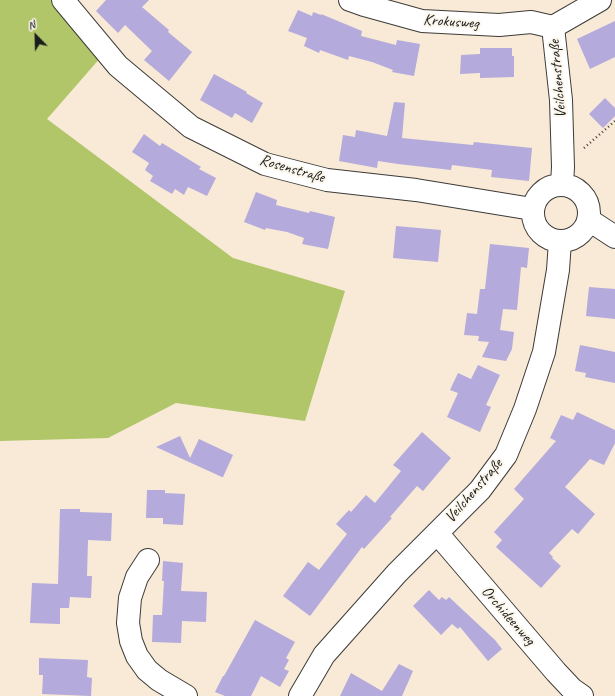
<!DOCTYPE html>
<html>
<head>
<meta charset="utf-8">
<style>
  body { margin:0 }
  #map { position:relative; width:615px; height:696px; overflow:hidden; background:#f8ead7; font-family:Caveat,sans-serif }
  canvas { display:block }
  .north { position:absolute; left:16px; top:16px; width:40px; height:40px; -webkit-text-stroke:3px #fbf7ec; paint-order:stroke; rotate:337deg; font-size:11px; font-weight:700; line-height:16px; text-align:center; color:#1c1c1c }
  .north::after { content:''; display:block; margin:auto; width:14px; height:18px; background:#1c1c1c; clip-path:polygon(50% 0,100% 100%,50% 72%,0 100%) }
</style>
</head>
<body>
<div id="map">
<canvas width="615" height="696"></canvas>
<div class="north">N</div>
</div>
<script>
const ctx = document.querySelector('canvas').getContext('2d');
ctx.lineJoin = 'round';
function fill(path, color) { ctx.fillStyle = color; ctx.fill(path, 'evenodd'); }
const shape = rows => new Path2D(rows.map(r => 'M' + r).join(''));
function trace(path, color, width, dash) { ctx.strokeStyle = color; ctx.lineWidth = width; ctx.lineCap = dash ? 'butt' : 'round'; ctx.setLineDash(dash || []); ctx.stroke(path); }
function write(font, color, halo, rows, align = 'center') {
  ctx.font = font + ' Caveat,sans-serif'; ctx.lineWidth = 4; ctx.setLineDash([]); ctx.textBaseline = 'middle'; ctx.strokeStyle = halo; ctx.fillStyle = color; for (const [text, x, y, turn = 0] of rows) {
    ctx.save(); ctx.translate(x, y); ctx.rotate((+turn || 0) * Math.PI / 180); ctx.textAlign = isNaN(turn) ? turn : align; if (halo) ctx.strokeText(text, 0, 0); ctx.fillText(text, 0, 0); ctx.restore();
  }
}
const green = shape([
  [0,0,73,0,108,49,47,119,233,258,345,291,305,421,176,403,108,438,0,441]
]);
const building = shape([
  [106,0,149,0,142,7,169,30,168,32,192,52,169,81,144,60,152,51,125,25,118,33,96,11],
  [298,10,312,16,313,12,321,15,321,14,362,31,361,36,396,45,397,40,420,44,414,76,392,72,393,70,372,62,349,56,348,60,320,50,319,53,304,46,307,38,288,31],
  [615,21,615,57,590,69,577,39],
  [480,48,512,48,512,56,514,56,514,77,480,78,480,73,460,74,461,55,480,54],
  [214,74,247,92,246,93,263,103,252,123,235,113,232,118,200,100],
  [605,98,615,108,615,116,603,128,589,114],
  [394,102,405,103,402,138,473,145,474,142,532,148,529,181,491,177,492,170,452,165,451,170,398,164,378,161,377,168,339,161,343,135,355,137,356,130,387,136],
  [144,134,160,146,162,143,201,167,199,169,216,178,207,196,188,187,184,195,175,189,172,194,150,181,153,176,145,170,149,163,132,152],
  [256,192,277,200,276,205,309,213,310,211,335,217,328,249,302,244,304,238,287,232,266,228,265,230,244,222],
  [396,226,441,230,438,262,393,258],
  [490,244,529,248,527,268,521,267,517,310,503,309,500,330,514,332,512,349,506,361,482,357,489,342,478,341,479,336,464,335,467,313,477,314,480,289,485,289],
  [589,287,615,289,615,319,586,316],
  [580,345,615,352,615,383,585,377,586,373,575,371],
  [478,365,500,375,486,405,491,407,480,432,447,417,458,393,450,390,458,373,471,379],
  [577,412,615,430,615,443,604,465,590,459,565,487,595,514,578,534,572,529,549,553,553,557,552,558,561,566,541,588,496,547,502,540,494,532,524,499,514,489,556,441,550,438,561,415,573,420],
  [422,432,451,458,423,491,417,486,390,517,392,518,364,549,362,547,310,616,283,596,308,562,319,570,347,534,336,524,349,510,351,512,366,495,375,503,401,471,393,465],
  [180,436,190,458,199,439,233,455,223,477,222,477,156,447],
  [147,490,165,490,165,493,185,494,183,525,163,524,163,518,146,518],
  [60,509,80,509,80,512,112,513,111,541,88,540,87,576,92,576,91,598,70,597,69,608,60,608,60,624,30,623,32,583,58,584],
  [163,561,183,563,181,591,207,592,206,622,182,621,181,643,152,642,153,615,162,615,164,581,162,581],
  [429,590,439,600,442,597,446,600,449,597,495,640,502,649,488,661,460,627,458,629,452,624,441,635,413,606],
  [255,620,295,642,286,658,289,660,284,669,289,671,280,687,261,676,251,696,225,696,215,692,223,676,224,676],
  [39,658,88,660,87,677,92,678,91,696,42,694,43,675,39,675],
  [399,664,413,671,402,696,340,696,351,673,382,691]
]);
const path = shape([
  [584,148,615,121]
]);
const minor = shape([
  [63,0,118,66,191,127,265,164,327,180,416,190,532,209],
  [350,0,364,5,422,21,499,25,531,22,553,27],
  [562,184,563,167,561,100,553,27,600,0],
  '533 213a28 28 0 1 1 56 0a28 28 0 1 1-56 0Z',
  [589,220,615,237],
  [437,533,556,672,572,689,582,696],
  [148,560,137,577,130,598,128,623,131,641,137,656,147,670,159,680,186,696],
  [300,696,324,655,397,573,480,490,506,455,525,409,544,352,558,270,560,241]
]);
const streetNames = [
  ["Krokusweg",451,22,4],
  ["Veilchenstraße",558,79,-95],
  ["Rosenstraße",292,169,16],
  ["Veilchenstraße",474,491,-49],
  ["Orchideenweg",508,616,49]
];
fill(green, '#b1c569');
fill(building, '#b4aadb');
trace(minor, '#3d3b38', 24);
trace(path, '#3d3b38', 2.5, [1, 3]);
trace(minor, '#fff', 22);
write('16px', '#1c1c1c', '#fbf7ec', streetNames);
</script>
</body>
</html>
